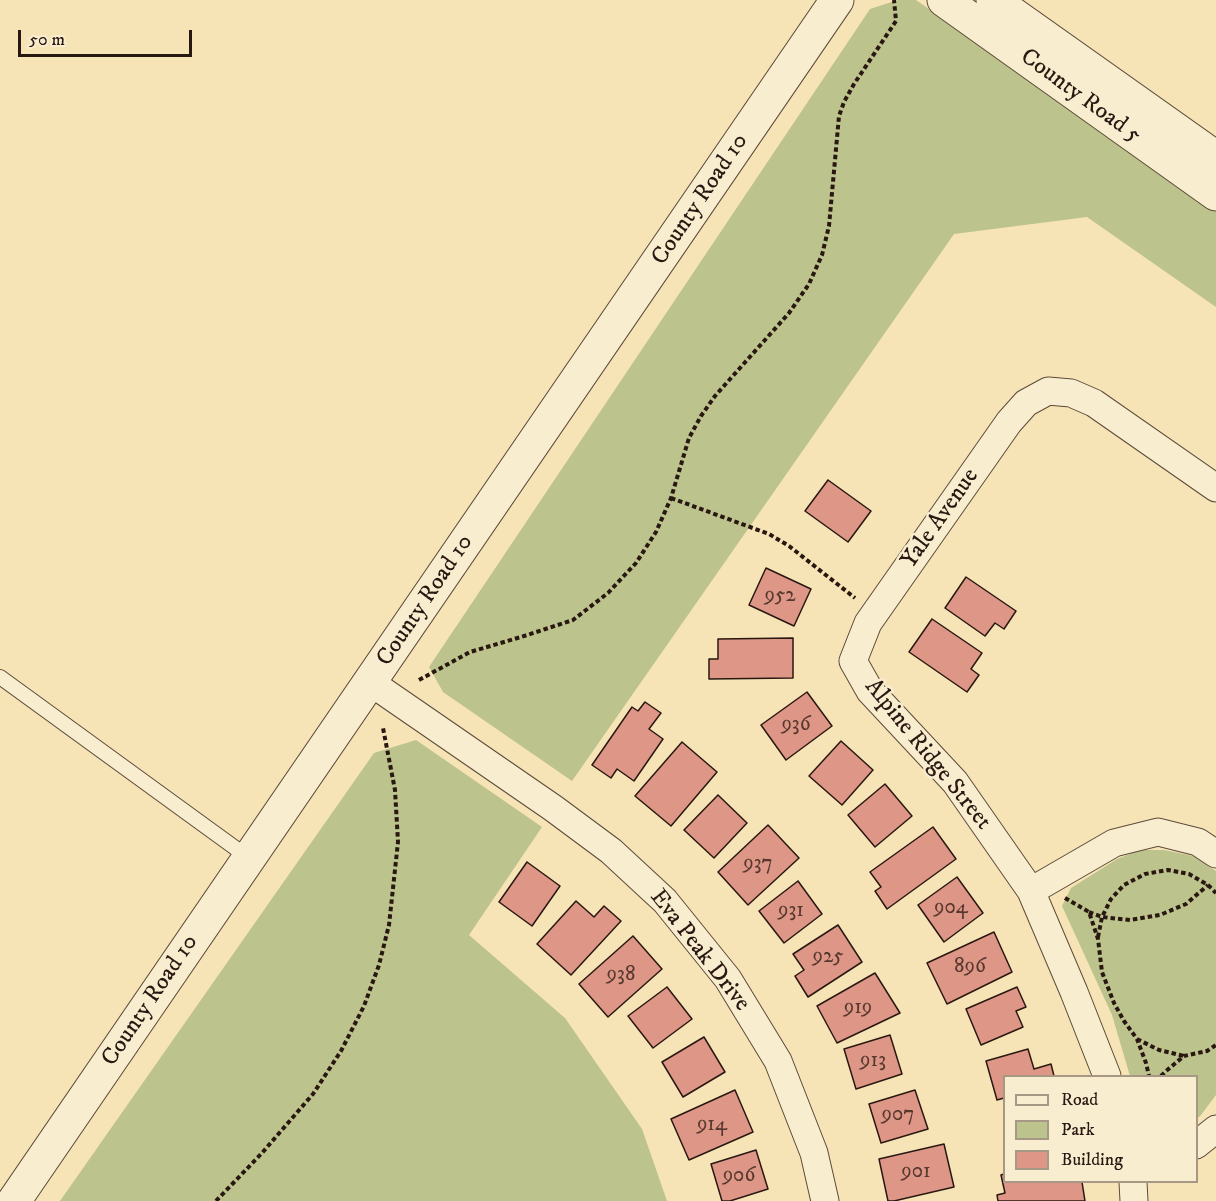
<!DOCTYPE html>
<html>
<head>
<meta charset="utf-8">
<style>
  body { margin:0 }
  #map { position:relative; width:1216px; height:1201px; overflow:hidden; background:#f6e3b6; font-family:"IM FELL DW Pica",serif }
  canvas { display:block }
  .legend { position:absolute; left:1003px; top:1075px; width:195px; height:108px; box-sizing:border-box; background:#f9edd0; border:2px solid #a69884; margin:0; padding:8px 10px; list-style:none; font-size:18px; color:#291811 }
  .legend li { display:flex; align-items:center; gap:12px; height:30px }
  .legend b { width:30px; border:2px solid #a69884 }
  .scale { position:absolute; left:18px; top:30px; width:174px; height:27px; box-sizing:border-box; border:3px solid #291811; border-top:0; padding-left:8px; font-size:18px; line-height:21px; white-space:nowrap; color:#291811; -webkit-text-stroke:4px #f9edd0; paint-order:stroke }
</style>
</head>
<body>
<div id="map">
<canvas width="1216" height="1201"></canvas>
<ul class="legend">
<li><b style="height:8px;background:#f9edd0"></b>Road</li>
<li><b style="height:16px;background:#bdc38d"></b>Park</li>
<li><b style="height:16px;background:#de9686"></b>Building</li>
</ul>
<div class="scale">50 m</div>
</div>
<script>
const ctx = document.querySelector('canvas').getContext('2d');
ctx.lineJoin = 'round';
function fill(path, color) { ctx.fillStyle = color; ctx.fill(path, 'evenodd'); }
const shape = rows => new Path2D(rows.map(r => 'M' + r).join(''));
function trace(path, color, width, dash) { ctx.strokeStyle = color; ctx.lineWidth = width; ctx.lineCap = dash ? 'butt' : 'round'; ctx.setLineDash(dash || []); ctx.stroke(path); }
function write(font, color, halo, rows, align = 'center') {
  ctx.font = font + ' "IM FELL DW Pica",serif'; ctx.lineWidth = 5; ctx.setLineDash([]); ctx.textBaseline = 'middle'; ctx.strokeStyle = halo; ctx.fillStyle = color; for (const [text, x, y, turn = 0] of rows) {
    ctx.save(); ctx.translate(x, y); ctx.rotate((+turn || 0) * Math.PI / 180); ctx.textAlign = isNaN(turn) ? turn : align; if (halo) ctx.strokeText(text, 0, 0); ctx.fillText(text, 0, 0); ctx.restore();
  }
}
const green = shape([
  [898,0,916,0,1216,210,1216,307,1087,217,954,234,572,781,443,692,429,667,870,9],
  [416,740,542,827,469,935,565,1018,642,1129,667,1201,60,1201,374,753],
  [1140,850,1164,850,1194,856,1216,871,1216,1095,1201,1115,1197,1119,1196,1076,1130,1076,1112,1015,1062,906,1071,888,1117,859]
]);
const building = shape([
  [828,480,871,511,848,542,805,511,828,480],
  [766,568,811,589,794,626,749,605,766,568],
  [966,577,1016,611,1004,629,995,623,985,636,945,608,966,577],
  [932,619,982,653,971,669,979,675,967,692,909,652,932,619],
  [793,638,793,678,709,679,709,659,718,659,718,639,793,638],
  [807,692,832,726,786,760,761,725,807,692],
  [645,702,661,713,649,729,663,739,634,781,617,769,611,778,592,765,632,707,638,711,645,702],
  [841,741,873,770,842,805,809,776,841,741],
  [682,742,717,772,671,826,635,796,682,742],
  [885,784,912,816,875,847,848,815,885,784],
  [718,795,747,823,714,858,684,830,718,795],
  [768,825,799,858,748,905,718,872,768,825],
  [933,827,956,859,887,909,875,891,881,887,870,872,933,827],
  [527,862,560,886,532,926,499,902,527,862],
  [957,877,983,913,944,942,918,905,957,877],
  [798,881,822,914,784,943,759,911,798,881],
  [576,901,594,917,604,906,621,921,571,975,537,944,576,901],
  [838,925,862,962,808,997,795,976,804,970,793,954,838,925],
  [994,932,1012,972,947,1004,927,963,994,932],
  [633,936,662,969,608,1017,579,984,633,936],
  [875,973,900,1013,837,1043,817,1006,875,973],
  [667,987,692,1019,653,1048,628,1016,667,987],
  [1017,987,1026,1007,1016,1011,1023,1027,981,1045,966,1009,1017,987],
  [890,1035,902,1074,856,1089,844,1049,890,1035],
  [704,1037,725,1072,683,1097,662,1062,704,1037],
  [1028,1049,1034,1069,1051,1064,1054,1076,1004,1076,1004,1098,997,1100,986,1061,1028,1049],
  [735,1090,753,1132,689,1160,671,1119,735,1090],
  [915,1090,928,1129,881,1143,869,1104,915,1090],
  [944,1144,954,1187,894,1201,888,1201,879,1159,944,1144],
  [756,1150,768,1189,730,1201,722,1201,711,1164,756,1150],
  [1004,1174,1004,1182,1082,1182,1085,1201,998,1201,997,1195,1005,1193,1001,1175,1004,1174]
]);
const path = shape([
  [671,498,769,534,789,546,855,598],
  [419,680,470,652,521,637,573,620,608,593,636,563,656,532,671,498,689,438,701,416,715,396,789,313,809,284,822,255,829,226,839,116,844,102,854,84,896,21,894,0],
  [1065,898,1089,912,1098,939,1102,972,1114,1003,1124,1021,1137,1039,1146,1063,1149,1076],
  [1089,912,1102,917,1130,920,1160,915,1186,904,1208,885],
  [1098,937,1102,917,1111,899,1124,885,1145,874,1168,870,1189,874,1208,885,1216,893],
  [1137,1039,1159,1050,1184,1056],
  [1161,1076,1166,1071,1184,1056,1207,1051,1216,1045],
  [216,1201,262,1153,313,1094,341,1051,364,1006,379,965,389,925,398,842,395,790,383,728]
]);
const service = shape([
  [0,677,249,858]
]);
const minor = shape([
  [370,682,553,808,611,851,665,901,728,979,778,1061,814,1153,825,1201],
  [1031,891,1114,843,1158,832,1198,842,1216,854],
  [1107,1076,1074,992,1031,891,955,782,870,691,853,661,868,623,1009,422,1026,403,1048,391,1071,393,1094,403,1216,488],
  [1196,1145,1216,1129],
  [1133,1182,1134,1201]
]);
const tertiary = shape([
  [944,0,1216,194],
  [993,0,1216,158],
  [14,1201,837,0]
]);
const numberNames = [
  ["952",780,597],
  ["936",796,726],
  ["937",758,865],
  ["904",951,909],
  ["931",791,912],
  ["925",828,958],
  ["896",970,968],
  ["938",621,976],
  ["919",858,1009],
  ["913",873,1062],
  ["907",898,1116],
  ["914",712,1126],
  ["901",916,1173],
  ["906",739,1177]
];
const streetNames = [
  ["County Road 5",1080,97,36],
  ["County Road 10",701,200,-56],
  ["Yale Avenue",941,519,-55],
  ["County Road 10",426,601,-56],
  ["Alpine Ridge Street",927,755,51],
  ["Eva Peak Drive",699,951,52],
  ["County Road 10",151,1001,-56]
];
fill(green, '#bdc38d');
fill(building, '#de9686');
trace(building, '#291811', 1.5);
trace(service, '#5c4b3a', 16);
trace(minor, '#5c4b3a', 29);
trace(tertiary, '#5c4b3a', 35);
trace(path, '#291811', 4, [4.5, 3]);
trace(service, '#f9edd0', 14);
trace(minor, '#f9edd0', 27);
trace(tertiary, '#f9edd0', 33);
write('21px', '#56382e', null, numberNames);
write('24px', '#291811', '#f9edd0', streetNames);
</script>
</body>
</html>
